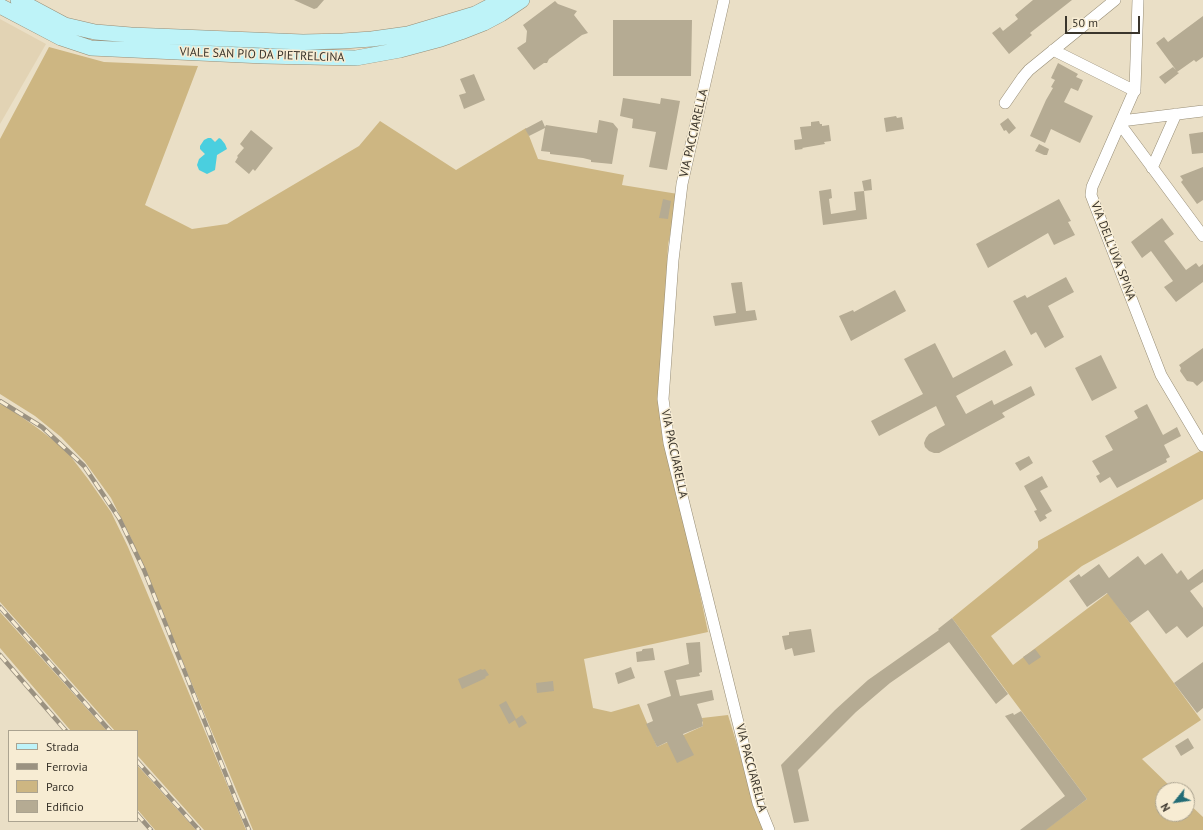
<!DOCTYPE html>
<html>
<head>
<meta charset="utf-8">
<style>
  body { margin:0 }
  #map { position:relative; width:1203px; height:830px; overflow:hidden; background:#eadfc6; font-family:"PT Sans",sans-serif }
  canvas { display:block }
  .legend { position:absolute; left:8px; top:730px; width:130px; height:92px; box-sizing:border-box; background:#f7ecd3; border:1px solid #aba390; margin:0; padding:5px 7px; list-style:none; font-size:12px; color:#3a352c }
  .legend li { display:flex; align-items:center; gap:8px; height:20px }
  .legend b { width:20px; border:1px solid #aba390 }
  .north { position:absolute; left:1155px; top:782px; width:40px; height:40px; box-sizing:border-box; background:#f7ecd3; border:1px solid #aba390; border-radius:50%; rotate:240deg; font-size:11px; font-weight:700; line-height:16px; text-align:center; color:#3a352c }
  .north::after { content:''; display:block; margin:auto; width:14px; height:18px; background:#226c75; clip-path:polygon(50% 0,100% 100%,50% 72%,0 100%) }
  .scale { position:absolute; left:1065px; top:16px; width:75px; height:18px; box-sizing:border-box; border:2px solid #3a352c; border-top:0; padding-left:5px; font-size:12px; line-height:14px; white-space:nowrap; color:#3a352c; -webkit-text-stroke:3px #f7ecd3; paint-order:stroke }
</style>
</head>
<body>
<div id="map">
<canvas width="1203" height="830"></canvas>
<ul class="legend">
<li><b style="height:5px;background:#bef3f8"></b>Strada</li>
<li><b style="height:5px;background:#9b9281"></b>Ferrovia</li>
<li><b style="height:11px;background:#cdb682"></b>Parco</li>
<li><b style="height:11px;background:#b5ab93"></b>Edificio</li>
</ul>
<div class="north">N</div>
<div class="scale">50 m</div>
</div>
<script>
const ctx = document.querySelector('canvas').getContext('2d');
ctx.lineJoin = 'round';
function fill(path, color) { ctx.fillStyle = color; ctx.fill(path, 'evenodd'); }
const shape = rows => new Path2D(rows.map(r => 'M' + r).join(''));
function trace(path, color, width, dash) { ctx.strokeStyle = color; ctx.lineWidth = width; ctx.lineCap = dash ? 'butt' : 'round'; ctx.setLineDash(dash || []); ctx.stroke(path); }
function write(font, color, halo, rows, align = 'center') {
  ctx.font = font + ' "PT Sans",sans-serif'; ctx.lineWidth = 3; ctx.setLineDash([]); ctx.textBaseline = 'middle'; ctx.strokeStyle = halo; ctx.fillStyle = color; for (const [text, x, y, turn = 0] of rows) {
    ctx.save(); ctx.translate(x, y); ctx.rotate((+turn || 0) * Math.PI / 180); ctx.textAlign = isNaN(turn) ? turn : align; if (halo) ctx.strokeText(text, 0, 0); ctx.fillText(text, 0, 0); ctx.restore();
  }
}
const built = shape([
  [0,19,46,44,0,124]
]);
const green = shape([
  [49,47,104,62,198,66,145,205,192,229,227,224,359,146,380,121,456,170,526,128,538,159,624,175,622,185,678,194,668,245,660,405,708,632,584,659,593,708,611,712,639,704,657,747,703,726,702,718,728,715,763,830,253,830,131,538,111,498,85,462,61,437,35,416,0,394,0,139],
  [0,404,7,407,36,427,65,449,88,479,111,512,128,547,246,830,204,830,137,755,137,731,115,731,0,602],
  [1202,450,1203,452,1203,499,1082,566,991,636,1013,665,1108,593,1201,720,1142,759,1174,790,1163,790,1163,814,1187,814,1187,802,1203,817,1203,830,1045,830,1087,799,952,618,1038,548,1038,541],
  [0,612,107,731,71,731,0,648],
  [137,765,196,830,155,830,137,809]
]);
const water = shape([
  [208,138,211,138,215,142,219,138,221,139,225,144,227,149,217,155,215,170,207,174,199,170,197,165,199,159,205,154,200,149,200,146,204,140]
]);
const building = shape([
  [294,0,324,0,317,8,314,9],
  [1033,0,1072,0,1030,33,1032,35,1009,54,992,33,1000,27,1003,31,1018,19,1015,15],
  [555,1,558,4,577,11,574,15,588,33,582,35,549,59,547,63,544,63,534,70,517,48,526,42,527,31,523,25],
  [1203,16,1203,57,1196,62,1194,60,1177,72,1179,73,1165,84,1159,77,1173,67,1176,70,1156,43,1164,37,1168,42],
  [613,20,692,20,691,76,613,76],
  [1058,63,1078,74,1076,77,1083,80,1078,91,1071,88,1064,102,1093,116,1080,143,1051,129,1045,143,1030,136,1046,100,1053,88,1051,87,1055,80,1051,78],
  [474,74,485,100,464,109,459,95,466,93,460,79],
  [623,98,660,104,661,98,680,101,667,170,649,167,656,132,632,128,633,119,620,116],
  [896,116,897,118,902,117,904,129,886,132,884,118],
  [1008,118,1016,128,1009,134,1006,130,1004,131,1000,124],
  [542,120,545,127,546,125,597,133,599,120,613,123,618,129,612,164,591,162,591,160,583,158,550,154,550,152,541,151,545,128,529,136,525,129],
  [819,121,820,124,822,124,822,126,829,125,831,141,824,142,825,144,802,148,803,149,795,150,794,140,802,139,800,127,811,126,811,122],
  [251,130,273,148,255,171,253,169,249,174,235,162,238,157,237,156,244,148,240,144],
  [1203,132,1203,153,1192,154,1189,134],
  [1039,144,1049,149,1047,155,1044,155,1035,151],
  [1203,167,1203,200,1197,204,1181,182,1183,180,1180,176],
  [871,179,872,190,864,191,862,181],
  [831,189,832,198,829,199,831,214,856,210,854,192,864,191,867,219,823,225,819,191],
  [663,199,671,201,668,219,659,218],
  [1059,199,1071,221,1068,222,1075,235,1054,245,1048,233,988,268,976,244],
  [1162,218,1174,234,1164,241,1186,270,1196,263,1199,267,1203,264,1203,282,1176,302,1164,287,1173,281,1151,251,1142,258,1131,242],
  [1066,277,1074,292,1048,306,1064,337,1045,348,1036,332,1031,335,1013,301,1025,295,1027,298],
  [742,282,746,311,755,310,757,320,715,326,713,316,736,313,731,283],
  [895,290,906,311,851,341,839,316,853,310,854,312],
  [935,343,953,378,1005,350,1013,365,956,396,966,414,992,400,994,405,1031,386,1035,395,1002,413,1005,417,939,453,934,453,929,451,925,447,924,443,926,438,929,434,945,425,936,406,879,436,871,421,923,394,904,359],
  [1203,348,1203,381,1197,386,1193,382,1187,381,1180,371,1181,368,1179,365],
  [1101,355,1117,388,1092,401,1075,368],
  [1147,404,1163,435,1177,427,1181,436,1164,445,1170,457,1166,459,1167,462,1117,488,1110,477,1100,483,1096,476,1100,474,1092,461,1113,450,1105,436,1138,418,1134,411],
  [1029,456,1033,463,1020,471,1015,463],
  [1042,476,1048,487,1040,491,1052,511,1045,515,1047,518,1040,522,1034,511,1037,510,1024,486],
  [1162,553,1177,574,1181,570,1188,580,1203,569,1203,582,1190,591,1203,608,1203,626,1187,638,1177,626,1166,634,1148,610,1130,623,1107,593,1087,607,1069,581,1079,574,1081,577,1099,564,1109,578,1138,556,1145,565],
  [952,618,1008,694,996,704,949,642,890,683,856,712,798,770,809,821,794,823,781,765,835,710,868,680,939,630,938,629],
  [811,629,815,652,794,656,792,648,785,650,782,636,789,635,789,632],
  [700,642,702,672,699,673,700,676,676,680,680,696,712,690,714,700,697,704,703,721,702,722,703,726,683,734,694,755,677,763,667,742,657,747,646,724,653,721,647,704,671,696,664,671,689,664,686,643],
  [653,648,655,660,637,662,636,652,642,651,642,650,643,649],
  [1035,649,1041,657,1029,665,1023,657],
  [1203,662,1203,708,1197,713,1174,683],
  [631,667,635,678,618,684,615,673],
  [481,669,482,670,485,669,489,675,485,677,486,678,462,689,458,679],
  [553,681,554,691,537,693,536,683],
  [506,701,516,719,522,715,527,723,519,728,515,720,509,724,499,705],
  [1021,711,1087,799,1046,830,1020,830,1065,796,1005,716,1013,713,1014,715],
  [1188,738,1194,748,1181,756,1175,746]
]);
const street = shape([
  [724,0,682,184,673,260,663,399,669,443,758,803,769,830],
  [1138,0,1135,89,1092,187,1091,195,1161,375,1203,446],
  [1053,50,1135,91],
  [1005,103,1023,77,1029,70,1115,0],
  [1121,121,1203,111],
  [1120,124,1203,236],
  [1152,168,1176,114]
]);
const secondary = shape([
  [18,0,65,25,95,32,131,35,303,42,343,41,372,39,408,34,475,14,502,0],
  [0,6,61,38,91,48,264,56,356,58,400,50,441,39,461,32,484,23,501,14,522,0]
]);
const rail = shape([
  [0,401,42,427,84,466,119,518,144,570,236,800,249,830],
  [0,607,110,731],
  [0,655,66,731],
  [137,761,199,830],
  [137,814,151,830]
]);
const streetNames = [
  ["VIALE SAN PIO DA PIETRELCINA",262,55,2],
  ["VIA PACCIARELLA",694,133,-77],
  ["VIA DELL'UVA SPINA",1113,251,69],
  ["VIA PACCIARELLA",674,454,78],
  ["VIA PACCIARELLA",751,768,75]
];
fill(built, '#e2d3b4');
fill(green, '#cdb682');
fill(water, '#4acfdf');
fill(building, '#b5ab93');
trace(street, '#978d76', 12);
trace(secondary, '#978d76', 16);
trace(street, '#fff', 11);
trace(secondary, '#bef3f8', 15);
trace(rail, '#9b9281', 4.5);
trace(rail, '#f7ecd3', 3, [9]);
write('12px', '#3a352c', '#f7ecd3', streetNames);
</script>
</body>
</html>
